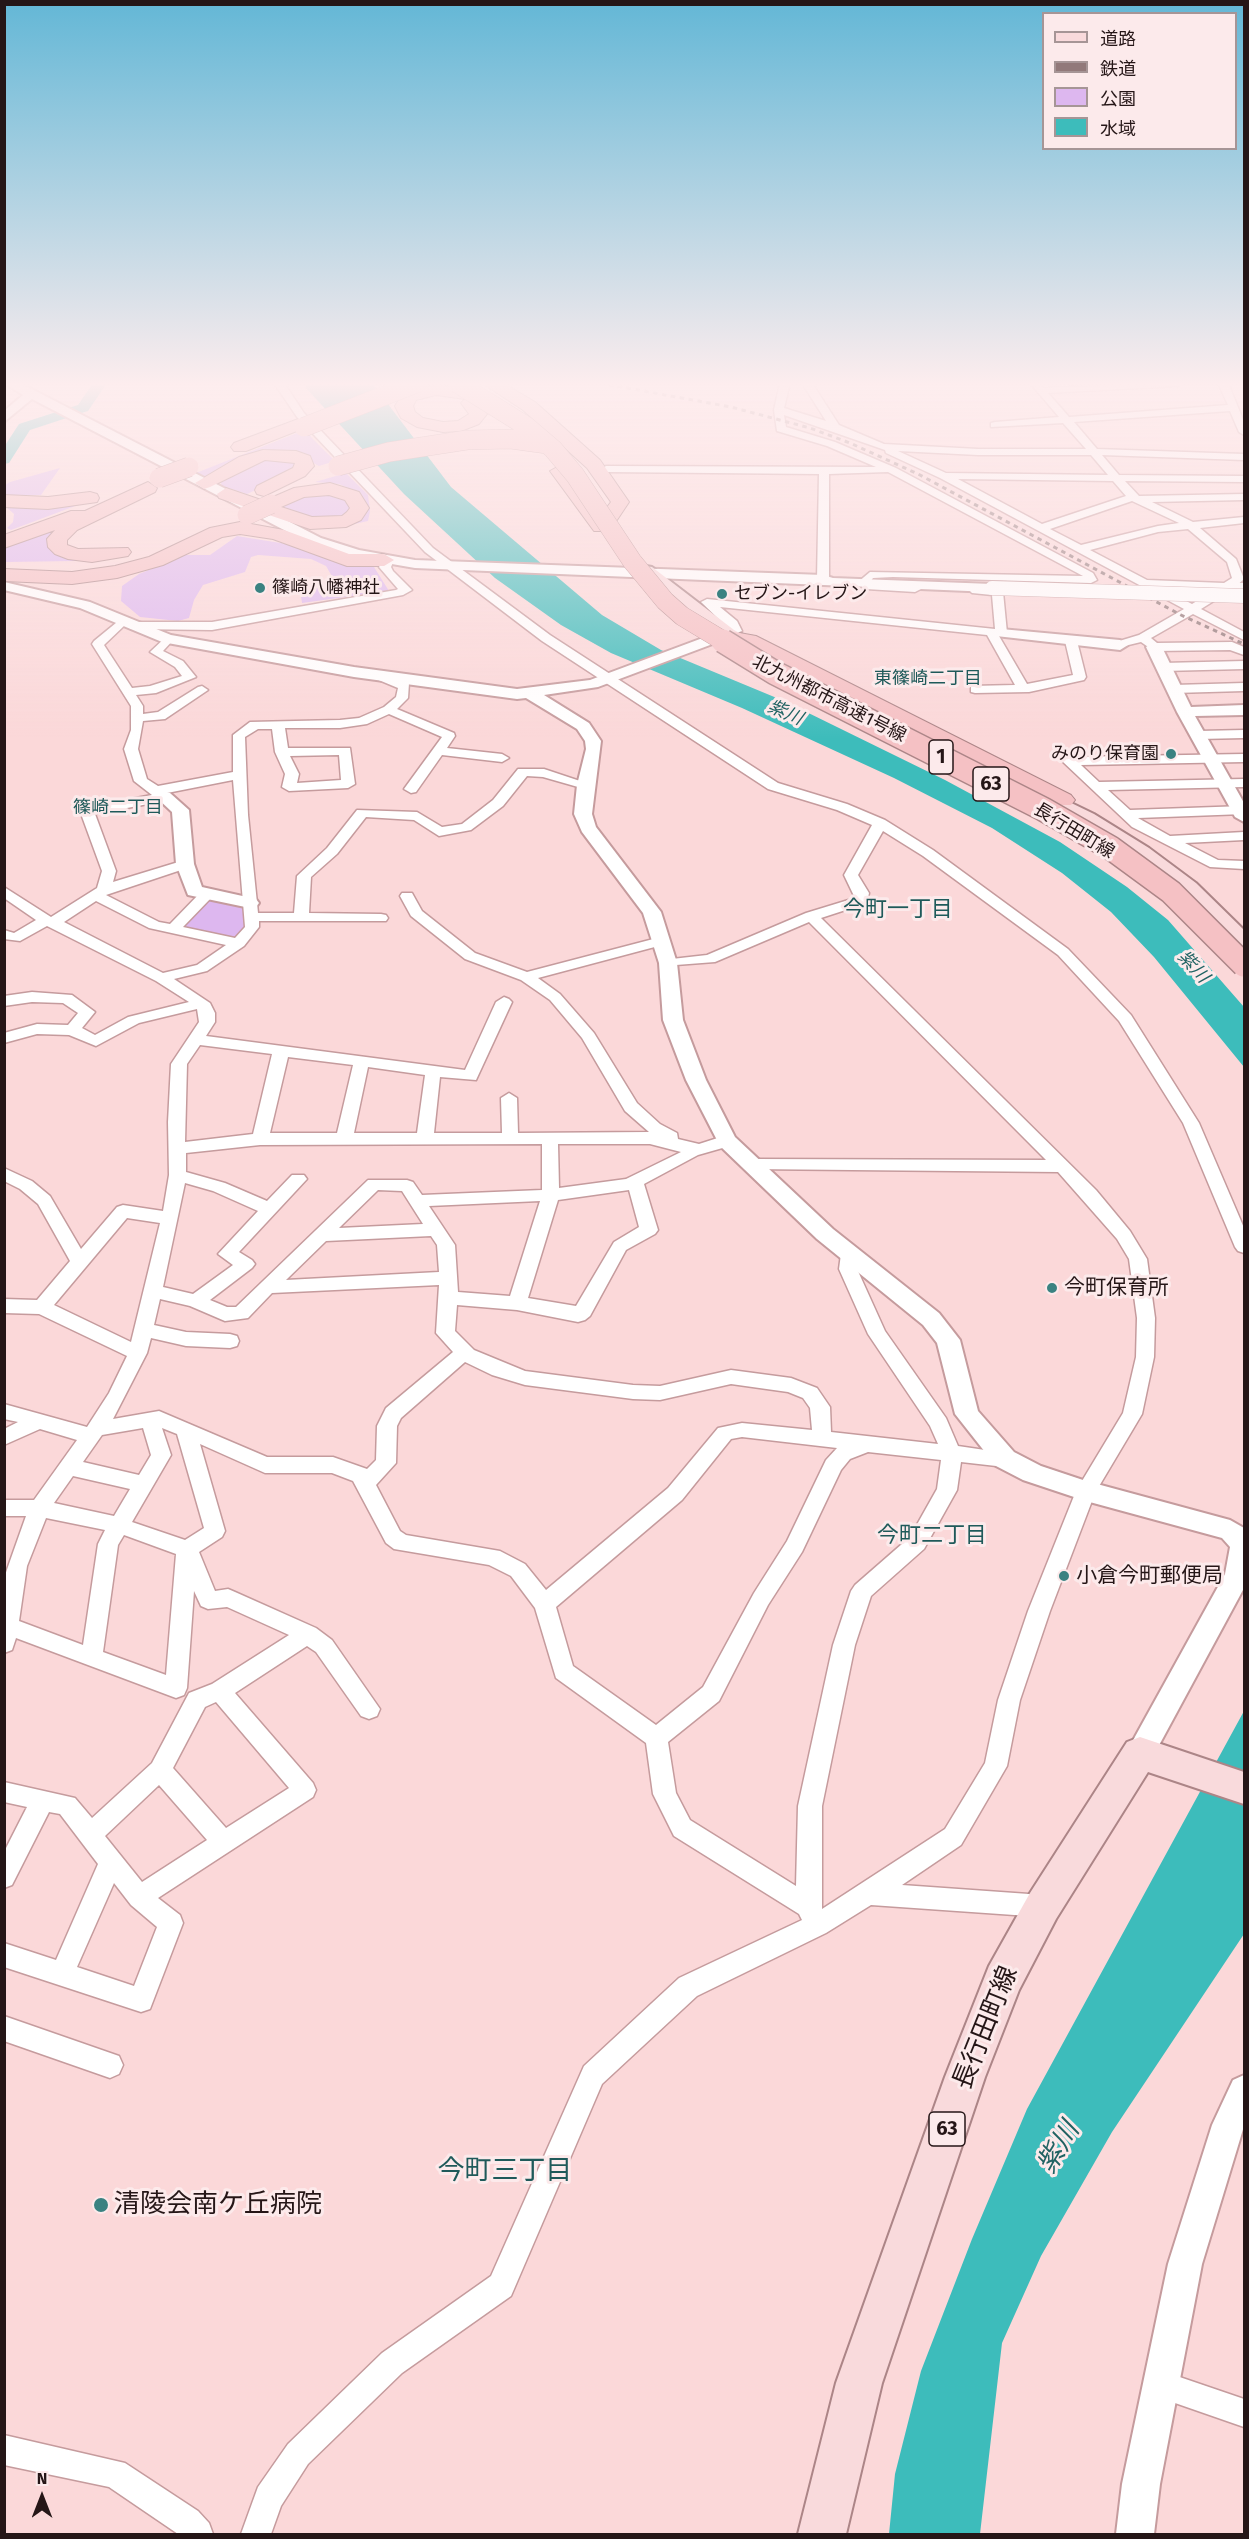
<!DOCTYPE html>
<html>
<head>
<meta charset="utf-8">
<style>
  body { margin:0 }
  #map { position:relative; width:1249px; height:2539px; overflow:hidden; background:#fbd8d9; font-family:"Fira Sans","Noto Sans JP",sans-serif }
  canvas { display:block }
  .frame { position:absolute; inset:0; border:6px solid #251617; pointer-events:none }
  .legend { position:absolute; left:1042px; top:12px; width:195px; height:138px; box-sizing:border-box; background:#fceaeb; border:2px solid #a69596; margin:0; padding:8px 10px; list-style:none; font-size:18px; color:#251617 }
  .legend li { display:flex; align-items:center; gap:12px; height:30px }
  .legend b { width:30px; border:2px solid #a69596 }
  .north { position:absolute; left:12px; top:2467px; width:60px; height:60px; -webkit-text-stroke:4px #fceaeb; paint-order:stroke; rotate:0deg; font-size:16px; font-weight:700; line-height:24px; text-align:center; color:#251617 }
  .north::after { content:''; display:block; margin:auto; width:21px; height:27px; background:#251617; clip-path:polygon(50% 0,100% 100%,50% 72%,0 100%) }
</style>
</head>
<body>
<div id="map">
<canvas width="1249" height="2539"></canvas>
<div class="frame"></div>
<ul class="legend">
<li><b style="height:8px;background:#f9dadc"></b>道路</li>
<li><b style="height:8px;background:#92797a"></b>鉄道</li>
<li><b style="height:16px;background:#ddb7ef"></b>公園</li>
<li><b style="height:16px;background:#3dbcbb"></b>水域</li>
</ul>
<div class="north">N</div>
</div>
<script>
const ctx = document.querySelector('canvas').getContext('2d');
ctx.lineJoin = 'round';
function fill(path, color) { ctx.fillStyle = color; ctx.fill(path, 'evenodd'); }
const shape = rows => new Path2D(rows.map(r => 'M' + r).join(''));
function trace(path, color, width, dash) { ctx.strokeStyle = color; ctx.lineWidth = width; ctx.lineCap = dash ? 'butt' : 'round'; ctx.setLineDash(dash || []); ctx.stroke(path); }
function write(font, color, halo, rows, align = 'center') {
  ctx.font = font + ' "Fira Sans","Noto Sans JP",sans-serif'; ctx.lineWidth = 6; ctx.setLineDash([]); ctx.textBaseline = 'middle'; ctx.strokeStyle = halo; ctx.fillStyle = color; for (const [text, x, y, turn = 0] of rows) {
    ctx.save(); ctx.translate(x, y); ctx.rotate((+turn || 0) * Math.PI / 180); ctx.textAlign = isNaN(turn) ? turn : align; if (halo) ctx.strokeText(text, 0, 0); ctx.fillText(text, 0, 0); ctx.restore();
  }
}
const green = shape([
  [307,429,311,437,335,461,319,466,291,451,272,451,216,473,204,477,196,473],
  [258,458,297,463,287,476,247,494,222,486,220,480],
  [60,468,41,495,5,495,5,485,10,482],
  [346,473,368,495,370,511,368,521,341,527,303,527,345,523,357,492,339,484,315,482],
  [322,492,352,502,350,514,323,522,270,506],
  [86,502,11,530,7,528,13,522,14,514,5,506],
  [65,523,53,536,76,561,5,562,5,545],
  [237,536,293,545,374,567,389,591,302,603,301,596,333,578,326,566,311,559,258,555,251,557,245,572,203,585,194,600,189,618,178,621,140,617,121,601,122,586,139,574,185,555,210,555],
  [206,895,250,903,252,917,239,943,173,929]
]);
const water = shape([
  [308,383,372,383,451,487,602,615,661,650,784,701,945,780,1060,842,1127,887,1168,920,1244,1007,1244,1067,1154,957,1111,912,1062,873,992,828,894,778,742,708,611,653,561,625,495,578,404,494,305,387],
  [1244,1711,1244,1934,1112,2132,1041,2256,1002,2343,980,2534,889,2534,895,2474,921,2371,972,2239,1027,2109]
]);
const river = shape([
  [93,383,107,383,88,411,30,430,9,463,4,464,4,447,19,424,78,405,93,383]
]);
const minor = shape([
  [274,383,284,383,304,413,433,548,550,635,778,783,847,804,885,820,933,850,1068,949,1131,1015,1199,1123,1244,1228,1244,1253,1238,1251,1235,1247,1183,1123,1119,1021,1058,955,923,856,883,831,858,875,869,893,867,903,821,918,1096,1190,1130,1231,1147,1259,1155,1318,1154,1357,1142,1414,1095,1493,1050,1611,1020,1700,1007,1766,961,1845,902,1885,1043,1895,1052,1898,1055,1906,1052,1914,1043,1917,871,1905,826,1933,697,1996,602,2084,511,2296,402,2373,308,2464,281,2506,271,2534,241,2534,258,2487,288,2444,382,2353,491,2276,584,2066,679,1978,802,1920,799,1914,674,1836,653,1794,646,1743,556,1678,535,1608,511,1576,489,1565,394,1549,386,1543,353,1481,332,1473,265,1473,200,1444,225,1531,222,1537,199,1552,215,1591,228,1589,235,1592,316,1628,332,1640,380,1709,377,1716,369,1719,361,1716,316,1652,307,1646,235,1693,313,1783,316,1790,313,1797,158,1898,180,1915,183,1923,150,2009,141,2012,4,1967,4,1943,56,1960,98,1864,60,1814,49,1812,12,1885,4,1888,4,1852,27,1807,4,1802,4,1782,75,1798,92,1818,152,1763,189,1693,212,1684,289,1635,227,1607,208,1609,201,1606,194,1591,187,1688,184,1695,176,1698,16,1638,12,1650,4,1653,4,1578,26,1516,4,1516,4,1500,34,1500,77,1440,40,1429,4,1445,4,1429,18,1422,4,1419,4,1404,87,1427,109,1393,127,1356,39,1314,4,1313,4,1299,37,1300,70,1261,38,1204,20,1189,4,1181,4,1168,32,1181,50,1196,81,1249,117,1207,123,1205,163,1211,169,1175,168,1122,171,1064,199,1022,197,1009,139,1023,96,1046,69,1035,37,1034,4,1043,4,1033,37,1024,68,1025,78,1013,63,1003,32,1002,4,1006,4,996,32,992,72,995,95,1012,82,1028,95,1035,128,1017,189,1002,156,981,47,926,20,941,4,939,4,930,14,933,36,920,4,898,4,887,51,917,97,888,102,871,80,811,82,808,152,795,134,781,124,749,131,730,131,706,92,644,94,641,122,618,128,622,212,622,396,590,398,589,379,567,384,558,394,560,391,567,393,571,412,590,403,595,212,630,131,629,125,625,104,645,132,688,150,686,182,676,175,667,150,652,168,635,174,639,163,651,183,661,196,677,156,693,136,695,143,706,143,714,158,712,198,687,202,686,208,690,165,719,143,721,138,749,147,779,158,786,233,772,233,735,250,722,340,720,359,718,384,707,396,697,398,688,374,678,372,675,378,671,409,683,408,698,397,709,454,733,455,736,447,748,502,754,509,758,502,762,442,755,416,792,411,793,404,789,442,737,389,714,367,724,340,728,285,728,288,748,350,748,355,784,348,788,289,791,282,787,285,774,275,752,272,729,258,729,245,737,248,815,258,913,294,913,297,876,327,848,357,810,417,812,442,827,462,824,493,800,518,769,544,769,592,785,585,789,543,777,527,776,503,806,471,830,439,836,414,820,366,817,337,854,311,877,309,913,381,914,386,915,388,918,386,921,259,921,259,927,244,946,207,971,174,979,210,1003,215,1013,215,1022,206,1036,465,1070,496,1002,504,997,509,999,512,1002,476,1080,440,1077,434,1133,502,1133,501,1098,509,1093,517,1098,518,1133,649,1132,625,1111,582,1038,550,1000,521,980,465,959,411,916,400,896,402,893,412,893,422,911,475,953,527,972,661,937,666,938,668,941,666,944,538,978,560,994,594,1033,637,1103,660,1124,677,1133,678,1139,699,1144,727,1135,735,1141,733,1145,698,1155,644,1184,658,1230,655,1234,626,1250,590,1316,585,1320,578,1322,517,1310,457,1305,455,1331,474,1350,525,1371,633,1385,660,1386,731,1370,791,1378,817,1388,830,1407,831,1432,938,1444,930,1426,868,1334,839,1269,841,1254,844,1250,850,1248,856,1250,859,1254,857,1269,885,1331,946,1418,958,1446,1012,1454,1015,1459,1012,1464,1005,1467,961,1462,957,1490,924,1549,871,1596,855,1645,822,1806,822,1909,945,1829,985,1763,998,1700,1028,1611,1076,1491,1123,1413,1136,1357,1137,1318,1129,1259,1117,1239,1058,1172,749,1169,746,1165,749,1161,755,1159,1046,1160,809,922,715,962,663,966,660,963,663,960,707,955,806,913,855,898,844,875,872,825,837,810,768,789,542,641,425,552,297,417,274,383],
  [339,755,341,780,297,783,299,774,290,756,339,755],
  [233,780,245,927,235,938,183,927,211,898,213,895,211,892,201,892,170,924,159,922,106,895,190,867,192,864,185,860,113,882,116,871,95,814,164,801,171,797,167,793,233,780],
  [96,901,149,928,226,945,197,965,163,973,64,922,96,901],
  [200,1045,272,1054,253,1134,185,1142,187,1064,200,1045],
  [288,1057,353,1065,337,1133,270,1133,288,1057],
  [368,1067,425,1075,417,1133,354,1133,368,1067],
  [542,1144,542,1190,422,1195,413,1182,407,1180,368,1180,236,1307,227,1307,210,1300,252,1268,255,1264,252,1260,239,1252,307,1179,304,1175,292,1175,267,1201,225,1183,186,1172,186,1153,260,1145,542,1144],
  [558,1144,650,1144,681,1152,626,1179,559,1188,558,1144],
  [185,1183,213,1191,258,1211,218,1254,233,1265,193,1294,163,1287,185,1183],
  [378,1190,402,1191,423,1224,339,1228,378,1190],
  [629,1190,639,1227,614,1242,576,1306,528,1298,558,1200,629,1190],
  [540,1201,510,1296,458,1292,455,1245,429,1206,540,1201],
  [127,1218,160,1223,131,1342,54,1305,127,1218],
  [431,1236,437,1245,439,1272,286,1280,326,1241,431,1236],
  [439,1285,436,1333,453,1352,386,1408,377,1426,376,1460,367,1469,333,1457,267,1457,159,1411,113,1419,147,1353,151,1338,186,1346,230,1348,237,1346,239,1341,237,1336,230,1334,186,1332,154,1325,160,1299,190,1306,225,1321,248,1318,272,1293,439,1285],
  [465,1362,492,1375,525,1385,633,1399,660,1400,731,1384,788,1392,803,1398,810,1408,812,1430,742,1423,718,1428,668,1488,546,1590,525,1564,500,1551,406,1535,400,1531,376,1485,396,1463,397,1426,401,1418,465,1362],
  [143,1428,151,1455,139,1475,83,1462,102,1435,143,1428],
  [162,1428,177,1434,204,1528,185,1540,132,1522,171,1455,162,1428],
  [742,1437,837,1448,826,1460,787,1541,754,1593,703,1687,656,1725,573,1666,556,1607,682,1500,731,1439,742,1437],
  [868,1452,941,1460,937,1489,910,1537,855,1585,851,1591,833,1645,798,1806,796,1886,690,1820,676,1793,668,1742,719,1701,768,1605,802,1552,841,1470,850,1459,868,1452],
  [73,1476,130,1489,114,1516,54,1503,73,1476],
  [46,1518,105,1530,98,1544,83,1645,19,1621,27,1566,46,1518],
  [124,1535,176,1554,166,1675,103,1652,118,1545,124,1535],
  [216,1702,289,1788,226,1828,173,1768,205,1707,216,1702],
  [159,1785,207,1840,142,1882,105,1836,159,1785],
  [114,1883,131,1905,157,1927,134,1986,77,1967,114,1883],
  [780,383,790,383,784,408,826,421,802,383,812,383,839,425,884,444,978,449,1086,449,1063,423,991,427,991,423,995,422,1059,417,1030,383,1039,383,1043,388,1181,383,1177,386,1048,393,1069,417,1228,405,1218,383,1228,383,1244,422,1244,435,1239,432,1230,411,1074,422,1097,449,1244,454,1244,460,1102,455,1119,475,1244,476,1244,482,1125,481,1139,496,1244,494,1244,500,1152,502,1193,522,1244,517,1244,523,1200,528,1236,559,1244,579,1233,589,1201,609,1244,632,1244,640,1193,614,1151,638,1157,643,1232,642,1244,647,1244,655,1230,650,1154,651,1141,642,1116,648,1116,642,1139,635,1184,609,940,478,886,453,885,450,784,415,786,427,835,442,896,468,1093,573,1097,580,1091,583,893,577,873,578,870,582,915,586,921,589,915,592,866,589,857,583,870,572,1083,576,888,472,829,474,829,579,823,582,817,579,819,474,606,472,601,469,606,466,876,467,827,446,777,431,774,410,780,383],
  [898,451,978,455,1091,455,1108,475,946,473,898,451],
  [958,479,1113,481,1126,496,1042,524,958,479],
  [1132,501,1179,523,1158,526,1081,545,1050,529,1132,501],
  [1188,529,1227,562,1232,578,1224,583,1147,580,1090,550,1158,532,1188,529],
  [1159,587,1215,590,1192,604,1159,587],
  [976,588,997,589,1003,592,1007,633,999,636,1027,684,1073,675,1065,641,1071,637,1077,641,1086,677,1084,680,1029,692,975,693,971,692,971,686,1015,685,987,635,720,607,737,621,742,631,714,642,708,638,710,635,729,629,701,602,707,599,995,629,992,595,972,593,970,591,976,588],
  [1244,661,1244,669,1163,671,1157,667,1163,663,1244,661],
  [1244,683,1244,691,1174,693,1168,689,1174,685,1244,683],
  [1244,730,1244,738,1199,739,1193,735,1199,731,1244,730],
  [1244,754,1244,762,1081,765,1099,782,1244,779,1244,787,1108,790,1130,810,1244,806,1244,814,1138,818,1170,836,1244,832,1244,840,1185,843,1218,860,1244,861,1244,869,1210,867,1132,827,1062,761,1069,757,1244,754],
  [4,2016,119,2056,123,2065,119,2074,110,2078,4,2041,4,2016],
  [1162,2371,1244,2399,1244,2427,1152,2395,1148,2385,1152,2375,1162,2371],
  [4,2435,125,2463,198,2511,209,2523,213,2534,178,2534,109,2487,4,2465,4,2435]
]);
const tertiary = shape([
  [4,383,20,383,321,538,359,550,415,560,823,575,833,578,992,584,999,588,992,592,415,568,357,558,311,544,32,399,4,422,4,411,23,395,4,383],
  [4,582,90,602,171,635,354,667,517,689,590,680,708,636,718,636,720,639,718,642,598,687,544,695,589,723,601,741,592,814,596,827,661,912,677,963,683,1020,706,1080,735,1137,833,1229,939,1313,960,1340,978,1411,1014,1452,1041,1466,1086,1481,1230,1520,1244,1528,1244,1588,1150,1762,1140,1766,1130,1762,1126,1753,1225,1574,1230,1547,1222,1538,1086,1501,1023,1480,996,1466,955,1414,937,1343,923,1325,817,1239,720,1146,686,1080,663,1020,659,963,643,913,582,832,574,814,577,785,586,749,585,741,577,729,526,698,517,699,354,677,162,642,80,608,4,590,4,582],
  [1244,583,1244,591,1229,591,1222,587,1229,583,1244,583],
  [1001,629,1120,640,1128,645,1120,650,996,636,994,633,996,630,1001,629],
  [1154,642,1162,647,1191,707,1244,705,1244,715,1195,716,1244,803,1244,822,1235,817,1177,712,1146,647,1154,642],
  [164,792,170,793,189,810,194,864,202,887,256,899,259,903,256,907,250,908,188,895,176,864,172,812,156,797,164,792],
  [1244,2075,1244,2126,1202,2264,1160,2484,1154,2534,1116,2534,1122,2484,1168,2264,1212,2125,1233,2080,1244,2075]
]);
const primary = shape([
  [646,566,652,567,734,630,756,642,759,646,756,650,742,650,720,638,640,575,637,571,646,566],
  [1028,782,1094,814,1149,848,1196,883,1244,930,1244,950,1236,948,1180,893,1133,858,1020,793,1017,788,1020,783,1028,782],
  [1140,1737,1244,1772,1244,1804,1148,1772,1056,1919,1019,1990,985,2077,882,2383,846,2534,798,2534,836,2383,945,2077,989,1966,1030,1893,1127,1742,1140,1737]
]);
const motorway = shape([
  [482,383,503,383,535,402,600,460,629,502,617,520,606,521,611,527,608,531,594,531,550,471,559,466,565,467,601,515,611,502,587,468,523,410,482,383],
  [436,385,472,390,500,399,503,403,494,408,479,404,487,414,479,424,461,431,443,432,417,427,401,418,395,406,404,392,436,385],
  [436,395,465,399,461,403,469,414,458,421,443,422,423,418,415,412,413,406,416,400,436,395],
  [301,418,310,423,307,427,246,451,234,451,231,447,234,443,301,418],
  [263,450,296,451,310,456,314,466,305,476,264,496,257,494,255,490,257,486,293,468,295,463,265,460,210,487,204,489,195,483,239,457,263,450],
  [148,482,157,488,155,492,77,530,67,540,67,545,78,549,128,548,131,552,128,556,92,562,68,559,55,554,48,547,47,539,55,530,4,548,4,535,71,511,85,511,148,482],
  [330,483,359,492,369,508,361,520,346,527,310,529,219,498,217,494,226,488,264,501,294,488,330,483],
  [329,495,345,500,350,508,347,512,342,516,312,517,281,507,304,497,329,495],
  [90,492,97,494,99,498,97,502,48,509,4,507,4,495,48,497,90,492],
  [240,522,284,530,349,554,384,554,394,560,384,566,347,566,273,539,240,534,222,537,163,565,117,578,72,584,4,581,4,569,72,572,115,566,149,557,210,528,240,522],
  [734,632,756,636,1071,795,1075,800,1071,805,1055,805,744,646,727,642,724,638,727,634,734,632]
]);
const rail = shape([
  [600,383,731,407,810,428,850,443,918,474,1181,615,1244,644]
]);
const tertiaryBridge = shape([
  [992,588,1244,596]
]);
const motorwayBridgeFar1 = shape([
  [457,383,526,426,553,449,575,475,632,561,665,601,682,616,725,642],
  [304,427,417,383],
  [338,466,389,452,467,440,511,439,547,444],
  [159,478,189,467],
  [247,515,271,504]
]);
const motorwayBridge = shape([
  [723,641,775,673,1043,809,1111,848,1171,892,1244,965]
]);
const markers = [
  [260,588,6,"#3a8281"],
  [722,594,6,"#3a8281"],
  [1171,754,6,"#3a8281"],
  [1052,1288,6,"#3a8281"],
  [1064,1576,6,"#3a8281"],
  [101,2205,8,"#3a8281"]
];
const farPoinames = [
  ["篠崎八幡神社",272,588],
  ["セブン-イレブン",734,594],
  ["みのり保育園",1159,754,"right"]
];
const farNeighbourhoodnames = [
  ["東篠崎二丁目",928,679],
  ["篠崎二丁目",118,808]
];
const farStreetnames = [
  ["北九州都市高速1号線",829,699,27],
  ["長行田町線",1074,831,31]
];
const farWaternames = [
  ["紫川",785,713,23],
  ["紫川",1193,967,47]
];
const shields = [
  [941,757,24],
  [991,784,36],
  [947,2129,36]
];
const shieldNames = [
  ["1",941,757],
  ["63",991,784],
  ["63",947,2129]
];
const poiNames = [
  ["今町保育所",1064,1288],
  ["小倉今町郵便局",1076,1576]
];
const neighbourhoodNames = [
  ["今町一丁目",898,910],
  ["今町二丁目",932,1536]
];
const nearStreetnames = [
  ["長行田町線",986,2028,-68]
];
const nearPoinames = [
  ["清陵会南ケ丘病院",114,2205]
];
const nearWaternames = [
  ["紫川",1059,2148,-59]
];
const nearNeighbourhoodnames = [
  ["今町三丁目",505,2171]
];
fill(green, '#ddb7ef');
fill(water, '#3dbcbb');
fill(river, '#3dbcbb');
trace(minor, '#c59b9d', 3);
trace(tertiary, '#c59b9d', 4);
trace(primary, '#ac8587', 4);
trace(motorway, '#ac8587', 2);
fill(minor, '#fff');
fill(tertiary, '#fff');
fill(primary, '#f9dadc');
fill(motorway, '#f5c1c4');
trace(rail, '#92797a', 3, [4.5, 4.5]);
trace(tertiaryBridge, '#c59b9d', 15, []);
trace(motorwayBridgeFar1, '#ac8587', 20, []);
trace(motorwayBridge, '#ac8587', 26, []);
trace(tertiaryBridge, '#fff', 14);
trace(motorwayBridgeFar1, '#f5c1c4', 19);
trace(motorwayBridge, '#f5c1c4', 23);
const sky = ctx.createLinearGradient(0, 0, 0, 739);
sky.addColorStop(0, '#63b7d6');
sky.addColorStop(0.52, '#fdedee');
sky.addColorStop(1, '#fdedee00');
ctx.fillStyle = sky;
ctx.fillRect(0, 0, 1249, 739);
for (const [x, y, r, color] of markers) { const dot = new Path2D(); dot.arc(x, y, r, 0, 2 * Math.PI); ctx.fillStyle = color; ctx.fill(dot); trace(dot, '#fceaeb', 2); }
write('18px', '#251617', '#fceaeb', farPoinames, 'left');
write('18px', '#1f5a5a', '#fceaeb', farNeighbourhoodnames);
write('18px', '#251617', '#fceaeb', farStreetnames);
write('italic 18px', '#206363', '#fceaeb', farWaternames);
for (const [x, y, w] of shields) { const box = new Path2D(); box.roundRect(x - w / 2, y - 17, w, 34, 4.5); ctx.fillStyle = '#fceaeb'; ctx.fill(box); trace(box, '#251617', 1.5); }
write('bold 20px', '#251617', null, shieldNames);
write('21px', '#251617', '#fceaeb', poiNames, 'left');
write('22px', '#1f5a5a', '#fceaeb', neighbourhoodNames);
write('26px', '#251617', '#fceaeb', nearStreetnames);
write('26px', '#251617', '#fceaeb', nearPoinames, 'left');
write('italic 27px', '#206363', '#fceaeb', nearWaternames);
write('27px', '#1f5a5a', '#fceaeb', nearNeighbourhoodnames);
</script>
</body>
</html>
